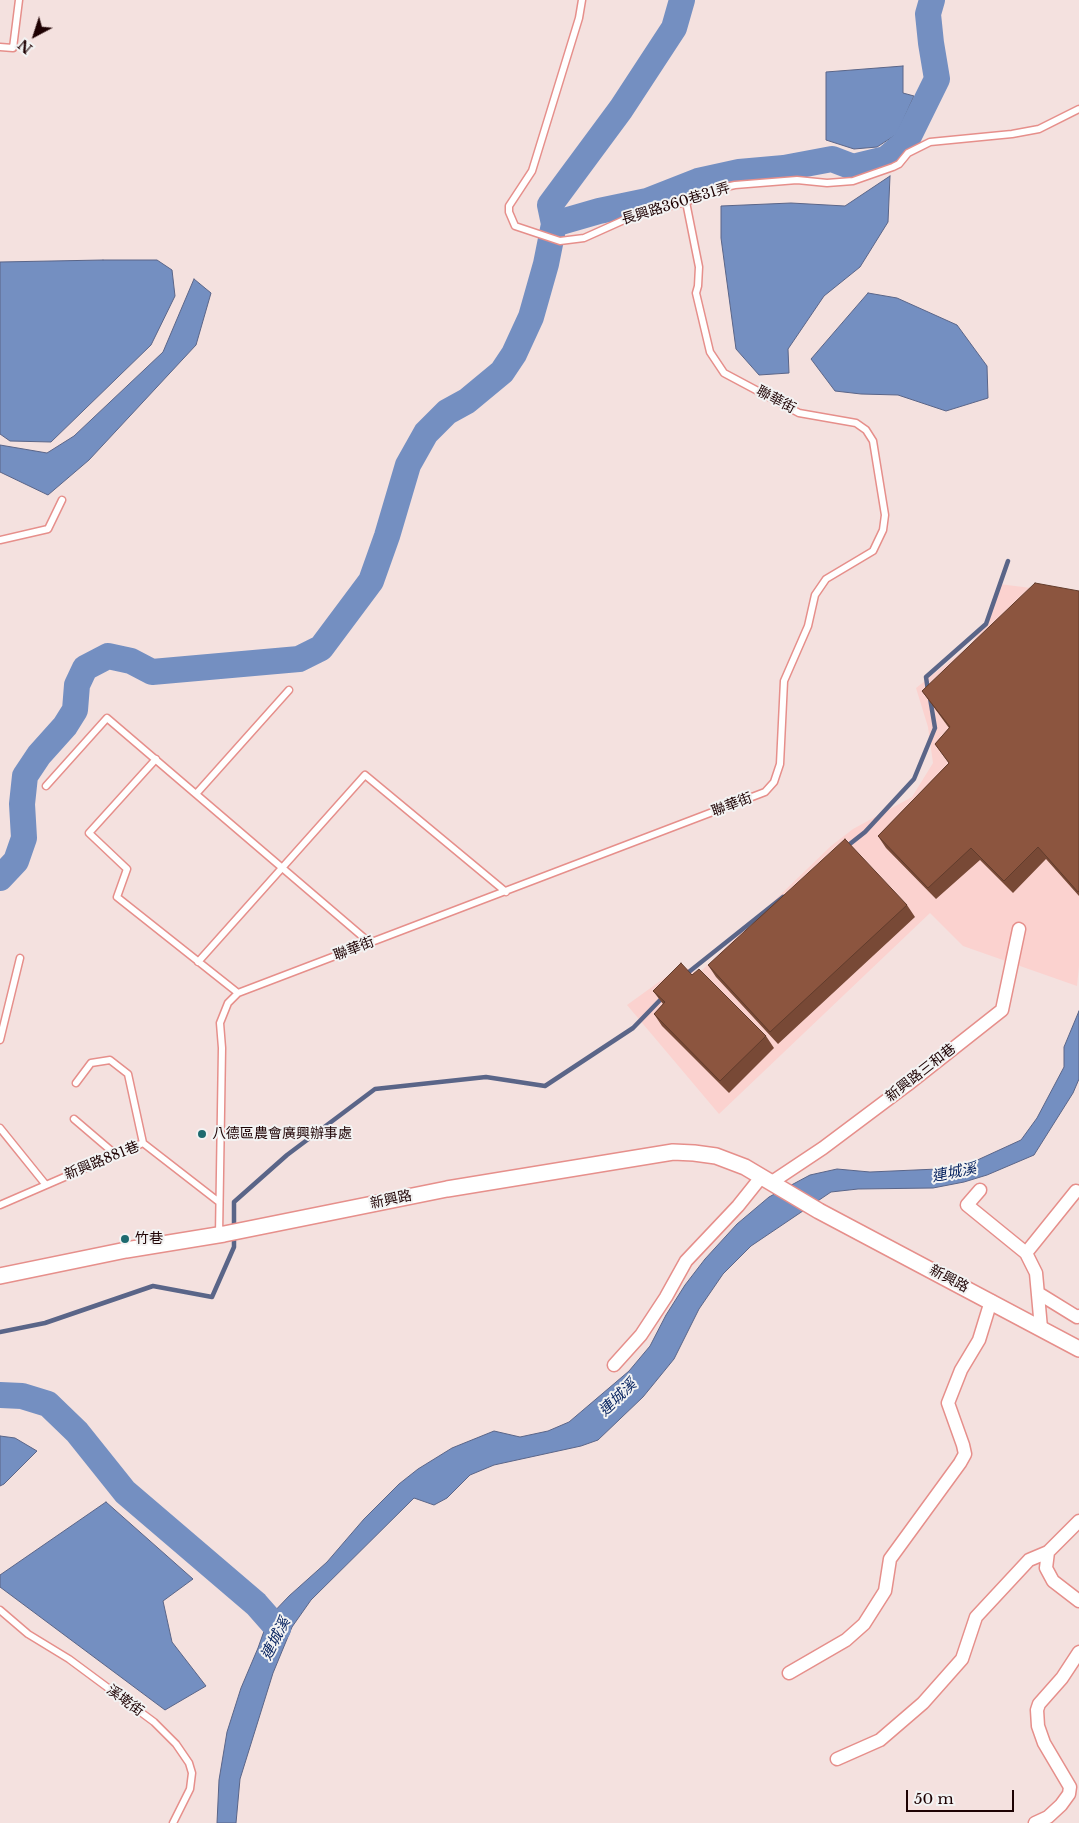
<!DOCTYPE html>
<html>
<head>
<meta charset="utf-8">
<style>
  body { margin:0 }
  #map { position:relative; width:1079px; height:1823px; overflow:hidden; background:#f4e1df; font-family:"Libre Baskerville",serif }
  canvas { display:block }
  .north { position:absolute; left:10px; top:10px; width:50px; height:50px; -webkit-text-stroke:4px #f3f3f3; paint-order:stroke; rotate:220deg; font-size:14px; font-weight:700; line-height:20px; text-align:center; color:#1e0203 }
  .north::after { content:''; display:block; margin:auto; width:18px; height:22px; background:#1e0203; clip-path:polygon(50% 0,100% 100%,50% 72%,0 100%) }
  .scale { position:absolute; left:906px; top:1790px; width:108px; height:22px; box-sizing:border-box; border:2px solid #1e0203; border-top:0; padding-left:6px; font-size:15px; line-height:18px; white-space:nowrap; color:#1e0203; -webkit-text-stroke:4px #f3f3f3; paint-order:stroke }
</style>
</head>
<body>
<div id="map">
<canvas width="1079" height="1823"></canvas>
<div class="north">N</div>
<div class="scale">50 m</div>
</div>
<script>
const ctx = document.querySelector('canvas').getContext('2d');
ctx.lineJoin = 'round';
function fill(path, color) { ctx.fillStyle = color; ctx.fill(path, 'evenodd'); }
const shape = rows => new Path2D(rows.map(r => 'M' + r).join(''));
function trace(path, color, width, dash) { ctx.strokeStyle = color; ctx.lineWidth = width; ctx.lineCap = dash ? 'butt' : 'round'; ctx.setLineDash(dash || []); ctx.stroke(path); }
function write(font, color, halo, rows, align = 'center') {
  ctx.font = font + ' "Libre Baskerville","Noto Sans TC",serif'; ctx.lineWidth = 4; ctx.setLineDash([]); ctx.textBaseline = 'middle'; ctx.strokeStyle = halo; ctx.fillStyle = color; for (const [text, x, y, turn = 0] of rows) {
    ctx.save(); ctx.translate(x, y); ctx.rotate((+turn || 0) * Math.PI / 180); ctx.textAlign = isNaN(turn) ? turn : align; if (halo) ctx.strokeText(text, 0, 0); ctx.fillText(text, 0, 0); ctx.restore();
  }
}
const built = shape([
  [999,584,1079,594,1079,966,1077,986,963,946,930,913,719,1114,627,1005,681,966,699,973,831,846,853,829,912,797,933,763,928,727,916,688,969,646,988,620]
]);
const water = shape([
  [903,66,903,93,914,96,897,134,877,147,854,149,826,140,826,72,903,66],
  [890,176,888,222,860,267,824,296,788,349,789,373,759,375,736,349,721,238,721,206,791,203,845,206,890,176],
  [103,260,157,260,172,270,175,296,151,345,51,442,10,441,0,434,0,262,103,260],
  [194,279,211,293,196,345,89,460,48,495,0,472,0,445,47,453,74,436,163,352,194,279],
  [868,293,897,298,957,325,987,366,988,398,946,411,898,395,861,394,835,391,811,359,868,293],
  [1079,1011,1079,1079,1073,1093,1034,1155,987,1175,964,1182,933,1188,858,1189,831,1192,751,1246,723,1274,699,1309,674,1359,643,1397,598,1440,581,1446,494,1465,470,1475,447,1498,434,1505,414,1498,311,1600,292,1627,273,1673,240,1779,236,1823,217,1823,219,1780,227,1732,241,1688,258,1648,269,1617,289,1596,327,1562,364,1519,399,1484,418,1469,452,1448,494,1431,520,1437,548,1431,569,1422,629,1371,650,1346,666,1315,685,1285,705,1259,737,1224,769,1197,810,1175,837,1169,870,1172,960,1168,1021,1140,1037,1118,1064,1067,1064,1047,1079,1011],
  [0,1436,15,1438,37,1451,4,1484,0,1486,0,1436],
  [106,1502,193,1579,163,1601,172,1642,206,1686,165,1710,0,1587,0,1575,106,1502]
]);
const stream = shape([
  [928,691,926,677,986,624,1008,561],
  [846,847,865,832,914,779,935,728,930,698],
  [685,975,783,897],
  [0,1332,45,1323,153,1286,212,1297,234,1247,234,1202,287,1155,375,1089,486,1077,545,1086,633,1028,664,996]
]);
const river = shape([
  [554,224,550,205,621,109,674,28,682,0],
  [0,878,16,861,24,838,22,804,25,776,39,755,65,726,75,710,77,685,85,668,108,656,131,661,152,672,299,659,321,648,371,581,387,536,408,465,426,433,447,412,467,401,502,372,514,354,531,317,546,264,554,224,599,211,647,201,698,181,739,172,784,168,832,159,853,167,886,159,906,142,937,79,931,43,928,14,932,0],
  [0,1395,22,1396,48,1404,77,1432,125,1492,256,1604,278,1629]
]);
const service = shape([
  [582,0,579,18,532,171,509,206,509,212,515,226,560,241,584,238,633,216,686,202,716,189,735,185,797,180,827,183,853,181,893,167,899,164,908,153,930,142,1012,134,1039,129,1079,109],
  [0,47,13,48,19,0],
  [0,540,48,529,62,500],
  [156,759,89,833,127,869,117,897,238,993],
  [46,786,107,718,370,943],
  [196,794,289,690],
  [198,962,365,775,506,892],
  [0,1040,20,958],
  [76,1083,91,1063,110,1060,128,1074,143,1143],
  [74,1119,115,1154],
  [0,1128,46,1185],
  [0,1205,143,1143,219,1202],
  [219,1235,222,1048,220,1023,228,1003,238,993,765,792,774,782,780,764,784,681,808,626,815,595,826,579,873,551,883,530,885,515,873,441,866,430,856,423,799,413,724,373,710,352,696,293,698,286,699,267,686,202],
  [0,1610,28,1634,69,1659,154,1722,176,1744,189,1763,192,1773,190,1789,173,1823]
]);
const minor = shape([
  [772,1182,823,1148,907,1085,1002,1010,1019,929],
  [980,1190,967,1205,1026,1253,1036,1273,1041,1328],
  [1026,1253,1076,1191],
  [1038,1293,1077,1317,1079,1316],
  [614,1365,641,1335,666,1297,686,1261,738,1206,762,1176],
  [1079,1521,1048,1552,1046,1568,1053,1581,1079,1601],
  [789,1673,846,1640,864,1624,885,1591,890,1559,960,1463,965,1454,963,1445,948,1403,961,1370,979,1340,991,1301],
  [837,1759,880,1740,923,1703,962,1659,976,1617,1029,1560,1048,1552],
  [1035,1823,1048,1817,1061,1805,1069,1794,1070,1787,1044,1743,1038,1726,1037,1710,1039,1704,1062,1678,1079,1652]
]);
const tertiary = shape([
  [0,1276,126,1250,224,1234,447,1189,673,1152,694,1153,716,1156,745,1167,819,1211,1079,1349]
]);
const wall = shape([
  [1079,591,1079,896,1046,859,1013,893,980,860,936,899,886,848,878,836,949,763,935,744,949,728,922,691],
  [907,905,915,917,778,1044,716,977,708,965],
  [692,975,766,1036,774,1048,729,1093,662,1026,654,1014,663,1004,653,991]
]);
const building = shape([
  [1035,583,1079,591,1079,891,1078,892,1038,847,1004,881,971,848,928,888,878,836,949,763,935,744,950,727,922,691,1035,583],
  [845,839,907,905,770,1032,708,965,845,839],
  [681,963,692,975,699,969,766,1036,720,1081,654,1014,665,1002,653,991,681,963]
]);
const markers = [
  [202,1134,5,"#1d6a6f"],
  [125,1239,5,"#1d6a6f"]
];
const streetNames = [
  ["長興路360巷31弄",676,204,-17],
  ["聯華街",776,400,28],
  ["聯華街",732,805,-21],
  ["聯華街",354,949,-21],
  ["新興路三和巷",921,1073,-38],
  ["新興路881巷",102,1161,-22],
  ["新興路",391,1200,-12],
  ["新興路",949,1279,28],
  ["溪墘街",125,1701,36]
];
const poiNames = [
  ["八德區農會廣興辦事處",212,1134],
  ["竹巷",135,1239]
];
const waterNames = [
  ["連城溪",954,1173,-11],
  ["連城溪",618,1398,-44],
  ["連城溪",276,1639,-63]
];
fill(built, '#fbd2cf');
fill(water, '#748fc1');
trace(water, '#5a6588', 1);
trace(stream, '#5a6588', 4.5);
trace(river, '#748fc1', 26);
trace(service, '#e68f8b', 9);
trace(minor, '#e68f8b', 15);
trace(tertiary, '#e68f8b', 18);
trace(service, '#fff', 6);
trace(minor, '#fff', 12);
trace(tertiary, '#fff', 15);
fill(wall, '#784936');
fill(building, '#8c553f');
trace(building, '#623c2c', 1);
for (const [x, y, r, color] of markers) { const dot = new Path2D(); dot.arc(x, y, r, 0, 2 * Math.PI); ctx.fillStyle = color; ctx.fill(dot); trace(dot, '#f3f3f3', 2); }
write('14px', '#1e0203', '#f3f3f3', streetNames);
write('14px', '#1e0203', '#f3f3f3', poiNames, 'left');
write('italic 15px', '#0a2662', '#f3f3f3', waterNames);
</script>
</body>
</html>
